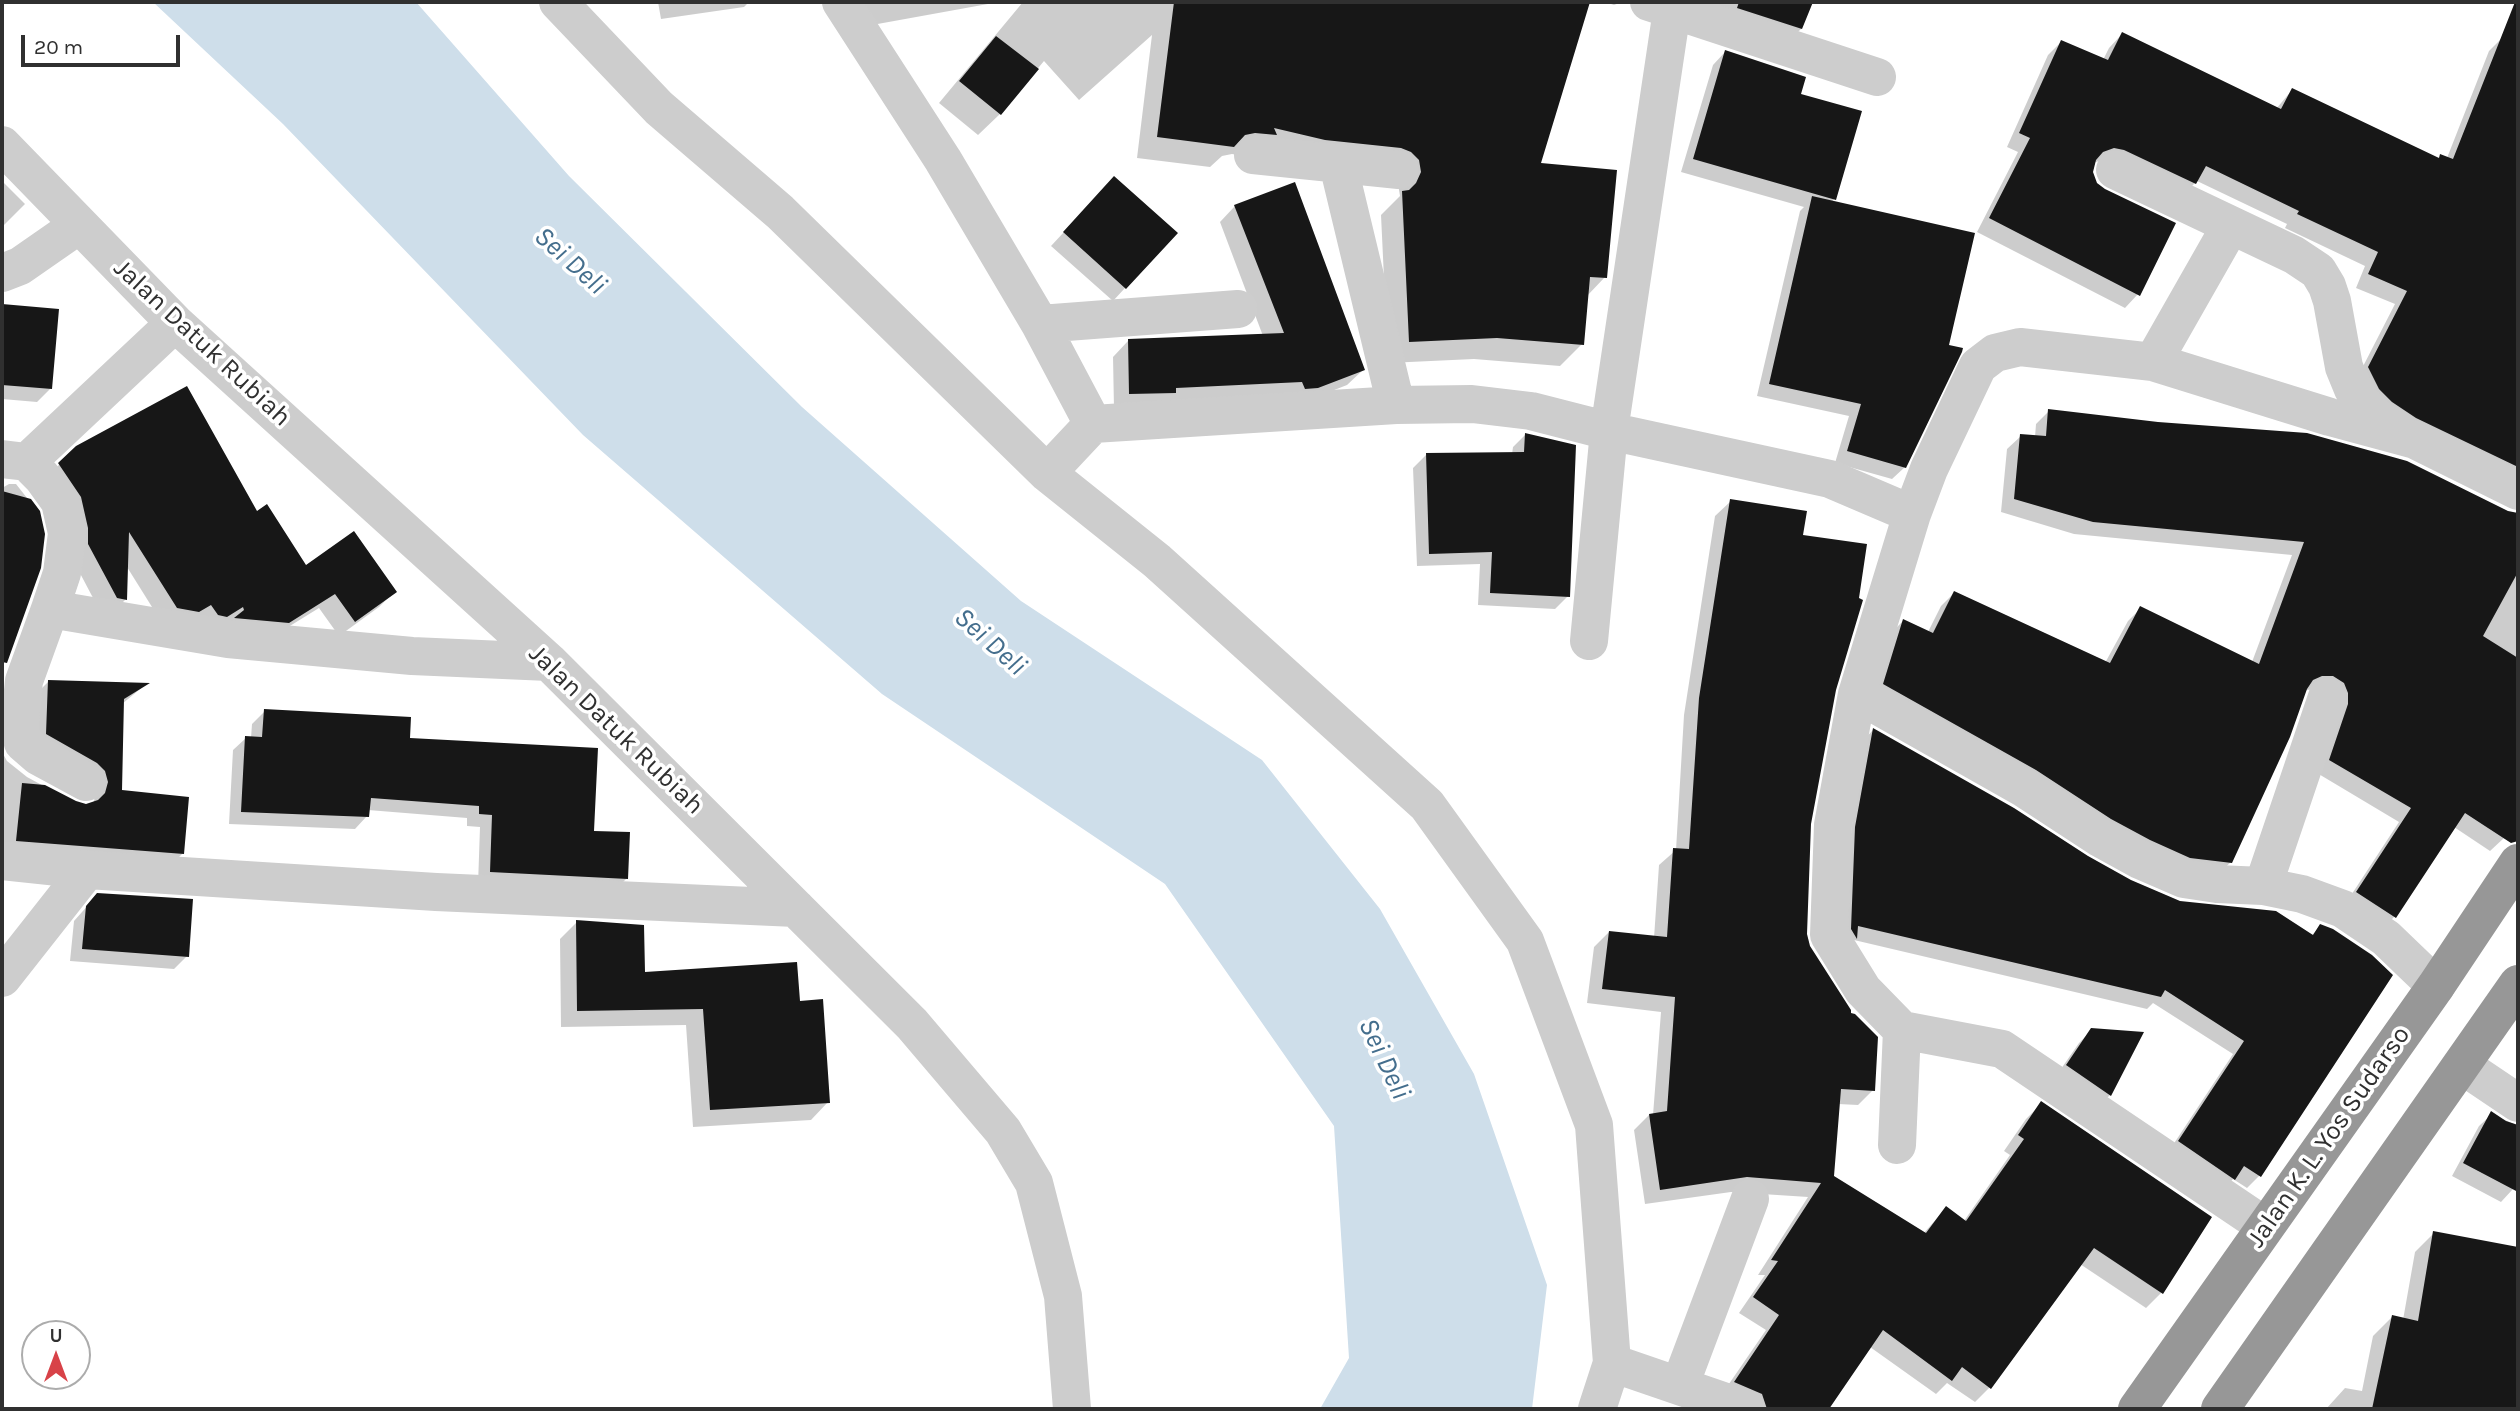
<!DOCTYPE html>
<html>
<head>
<meta charset="utf-8">
<style>
  body { margin:0 }
  #map { position:relative; width:2520px; height:1411px; overflow:hidden; background:#fff; font-family:Karla,sans-serif }
  canvas { display:block }
  .frame { position:absolute; inset:0; border:4px solid #303030; pointer-events:none }
  .north { position:absolute; left:21px; top:1320px; width:70px; height:70px; box-sizing:border-box; background:#fff; border:2px solid #acacac; border-radius:50%; rotate:0deg; font-size:19px; font-weight:700; line-height:28px; text-align:center; color:#303030 }
  .north::after { content:''; display:block; margin:auto; width:24px; height:32px; background:#d84248; clip-path:polygon(50% 0,100% 100%,50% 72%,0 100%) }
  .scale { position:absolute; left:21px; top:35px; width:159px; height:32px; box-sizing:border-box; border:4px solid #303030; border-top:0; padding-left:9px; font-size:21px; line-height:24px; white-space:nowrap; color:#303030; -webkit-text-stroke:5px #fff; paint-order:stroke }
</style>
</head>
<body>
<div id="map">
<canvas width="2520" height="1411"></canvas>
<div class="frame"></div>
<div class="north">U</div>
<div class="scale">20 m</div>
</div>
<script>
const ctx = document.querySelector('canvas').getContext('2d');
ctx.lineJoin = 'round';
function fill(path, color) { ctx.fillStyle = color; ctx.fill(path, 'evenodd'); }
const shape = rows => new Path2D(rows.map(r => 'M' + r).join(''));
function trace(path, color, width, dash) { ctx.strokeStyle = color; ctx.lineWidth = width; ctx.lineCap = dash ? 'butt' : 'round'; ctx.setLineDash(dash || []); ctx.stroke(path); }
function write(font, color, halo, rows, align = 'center') {
  ctx.font = font + ' Karla,sans-serif'; ctx.lineWidth = 7; ctx.setLineDash([]); ctx.textBaseline = 'middle'; ctx.strokeStyle = halo; ctx.fillStyle = color; for (const [text, x, y, turn = 0] of rows) {
    ctx.save(); ctx.translate(x, y); ctx.rotate((+turn || 0) * Math.PI / 180); ctx.textAlign = isNaN(turn) ? turn : align; if (halo) ctx.strokeText(text, 0, 0); ctx.fillText(text, 0, 0); ctx.restore();
  }
}
const water = shape([
  [153,2,416,2,569,176,802,407,1021,601,1262,760,1380,909,1474,1074,1547,1285,1532,1409,1320,1409,1349,1358,1334,1126,1165,884,882,694,583,435,283,124]
]);
const shadow = shape([
  [658,2,749,2,744,7,661,19],
  [845,2,999,2,850,29],
  [1023,2,1588,2,1538,164,1605,277,1587,296,1582,344,1560,366,1474,359,1388,363,1381,215,1400,196,1398,184,1232,154,1222,156,1210,167,1137,158,1152,35,1079,100,1044,61,1000,114,978,135,939,103],
  [1605,2,1622,2,1614,5],
  [1625,2,1811,2,1801,29,1779,50,1633,2],
  [2122,34,2276,109,2292,90,2437,159,2441,156,2447,158,2489,51,2502,38,2518,44,2518,488,2402,430,2355,382,2395,304,2356,288,2365,266,2285,228,2287,224,2197,181,2181,197,2099,161,2093,163,2091,171,2138,294,2125,308,1977,232,2018,152,2007,147,2048,55,2061,42,2103,60,2109,48],
  [1725,52,1798,95,1834,199,1831,203,1905,467,1892,479,1835,463,1849,416,1757,396,1800,211,1804,207,1681,172,1713,65],
  [2,181,25,204,2,227],
  [1102,191,1125,288,1113,301,1051,246],
  [1235,206,1363,370,1347,385,1301,403,1114,409,1113,357,1128,341,1263,336,1220,222],
  [2,305,58,310,51,388,37,402,2,399],
  [2049,411,2518,514,2518,816,2504,838,2490,851,2454,827,2394,917,2381,930,2344,906,2399,822,2317,773,2321,689,2305,690,2231,862,2217,875,2176,870,1871,697,1890,634,1903,621,1928,632,1941,606,1954,593,2105,663,2128,621,2141,608,2252,662,2292,555,2074,534,2001,512,2007,449,2021,436,2035,437,2036,424],
  [1525,435,1568,596,1555,609,1478,605,1480,564,1417,566,1413,468,1426,455,1512,454,1513,447],
  [60,464,256,513,306,568,395,591,379,607,339,636,319,608,272,637,162,623,127,567,126,599,110,615,101,613,73,560,44,479],
  [9,484,16,484,38,512,18,602,2,598,2,488],
  [1731,501,1801,536,1834,689,1809,824,1805,934,1808,947,1873,1090,1858,1105,1838,1104,1833,1177,1923,1234,1946,1208,1964,1221,2010,1155,2004,1151,2026,1119,2041,1104,2209,1217,2161,1293,2146,1308,2080,1264,1990,1387,1975,1402,1947,1383,1936,1394,1870,1347,1827,1409,1747,1409,1720,1397,1766,1330,1739,1313,1765,1275,1758,1275,1808,1197,1731,1192,1645,1204,1634,1130,1649,1115,1653,1115,1661,1012,1587,1003,1594,947,1609,932,1654,938,1659,865,1676,850,1684,715,1715,516],
  [49,681,145,685,122,704,120,792,183,853,169,867,2,852,2,752,7,761,27,777,75,803,87,806,93,804,95,797,37,751,35,695],
  [265,711,408,740,592,832,627,878,614,891,478,885,480,827,467,826,467,818,368,810,367,816,355,829,229,824,233,750,246,738,251,738,252,724],
  [1873,730,2131,882,2180,902,2311,936,2321,926,2391,976,2259,1176,2247,1188,2233,1179,2222,1191,2167,1154,2233,1054,2153,1003,2147,1009,1854,940,1839,942,1861,743],
  [98,894,187,956,174,969,70,961,74,921],
  [577,922,643,974,798,1003,828,1102,811,1120,693,1127,686,1025,561,1027,560,939],
  [2092,1030,2110,1095,2097,1108,2054,1079,2079,1043],
  [2492,1114,2518,1126,2518,1181,2513,1189,2501,1202,2452,1176,2479,1126],
  [2434,1233,2518,1249,2518,1409,2326,1409,2345,1388,2362,1391,2373,1336,2392,1317,2403,1320,2415,1252],
  [328,1407,386,1408,386,1409,326,1409]
]);
const building = shape([
  [1174,2,1590,2,1541,163,1617,170,1607,278,1590,277,1584,345,1497,338,1409,342,1402,191,1409,190,1416,183,1421,172,1419,160,1411,152,1401,148,1325,140,1274,128,1277,135,1255,133,1245,135,1234,147,1157,137],
  [1739,2,1813,2,1802,29,1737,8],
  [2515,2,2518,2,2518,467,2416,418,2392,402,2379,389,2368,367,2407,291,2368,274,2378,252,2297,214,2299,211,2206,166,2196,184,2124,150,2114,148,2103,152,2096,160,2093,172,2097,183,2105,189,2176,223,2140,296,1989,218,2030,138,2019,133,2061,40,2108,60,2122,32,2281,109,2292,88,2439,158,2440,154,2453,159],
  [996,36,1039,69,1001,115,959,81],
  [1725,50,1806,77,1801,94,1862,111,1836,200,1693,159],
  [1114,176,1178,233,1126,289,1063,232],
  [1295,182,1365,370,1318,388,1305,389,1302,382,1176,388,1176,393,1129,394,1128,339,1284,333,1234,205],
  [1812,196,1975,233,1949,345,1963,348,1962,352,1906,468,1847,451,1861,404,1769,384],
  [2,304,59,309,52,389,2,385],
  [187,386,257,511,267,504,306,565,354,531,397,592,355,622,335,594,289,623,234,618,244,610,243,607,227,617,218,615,211,605,199,612,177,608,129,532,127,600,117,598,88,544,88,528,81,497,58,463,76,446],
  [2048,409,2158,422,2307,433,2407,461,2508,511,2518,513,2518,572,2483,636,2518,658,2518,841,2511,843,2465,813,2396,918,2356,892,2411,808,2329,760,2348,704,2348,693,2344,683,2333,676,2322,676,2313,680,2307,689,2290,737,2232,863,2190,858,2150,840,2111,819,2036,770,1883,684,1903,619,1933,633,1954,591,2110,663,2140,606,2259,664,2304,542,2093,522,2014,499,2020,434,2046,436],
  [1525,433,1576,445,1570,597,1490,593,1492,552,1429,554,1426,453,1524,452],
  [2,491,31,499,40,511,45,534,41,568,7,663,2,662],
  [1730,499,1807,511,1803,535,1867,544,1859,598,1863,600,1836,690,1811,824,1807,934,1810,946,1851,1010,1851,1013,1855,1014,1878,1037,1875,1091,1841,1089,1834,1176,1926,1233,1946,1206,1966,1221,2024,1139,2018,1135,2041,1101,2212,1217,2163,1294,2094,1248,1991,1389,1962,1367,1952,1381,1883,1330,1829,1409,1767,1409,1762,1394,1734,1382,1779,1315,1753,1297,1778,1261,1771,1260,1821,1183,1747,1177,1660,1190,1649,1114,1667,1111,1675,997,1602,989,1609,931,1667,937,1673,848,1689,849,1699,698],
  [48,680,150,683,124,699,122,790,189,797,184,854,16,841,22,783,45,785,76,801,86,804,98,800,105,793,108,782,105,771,97,763,46,734],
  [264,709,411,717,410,738,598,748,594,831,630,832,628,879,490,872,492,815,479,814,479,806,371,798,369,817,241,812,245,736,262,737],
  [1873,728,2014,808,2088,856,2131,880,2180,901,2276,911,2313,935,2320,924,2333,929,2372,955,2393,975,2261,1177,2244,1166,2235,1180,2178,1141,2244,1041,2165,990,2161,997,1858,926,1857,939,1851,929,1855,827],
  [97,893,193,899,189,957,82,949,86,906],
  [576,920,644,925,645,972,797,962,800,1001,823,999,830,1103,710,1110,703,1009,577,1011],
  [2091,1028,2144,1032,2111,1096,2066,1065],
  [2491,1111,2506,1121,2518,1125,2518,1192,2463,1163],
  [2433,1231,2518,1247,2518,1409,2372,1409,2392,1315,2418,1321]
]);
const minor = shape([
  [558,2,659,108,780,212,1047,473,1157,561,1427,805,1525,941,1594,1125,1612,1363,1597,1409],
  [841,2,943,160,1040,324,1093,424],
  [1649,2,1877,77],
  [2,145,175,323,549,662,912,1024,1003,1131,1034,1183,1063,1296,1072,1409],
  [1253,155,1399,170],
  [1338,164,1396,405],
  [2115,170,2294,255,2318,271,2327,286,2332,301,2344,367,2353,389,2362,403,2379,420,2398,430],
  [2,273,20,266,79,225],
  [1040,324,1238,309],
  [2153,362,2231,225],
  [2,459,27,462,42,477,60,502,67,533,62,573,50,609],
  [27,462,175,323],
  [1047,473,1093,424,1396,405,1472,404,1531,411,1609,431,1830,479,1912,514],
  [1589,641,1609,431,1672,10],
  [1857,694,2025,789,2100,838,2140,860,2184,879,2217,884,2263,886,2302,894,2343,909,2386,938,2436,986],
  [86,782,38,756,23,743,19,729,24,681,50,609,228,639,412,656,549,662],
  [2,861,87,870,436,892,796,908],
  [2263,886,2327,697],
  [2,978,87,870],
  [2463,1066,2518,1103],
  [1897,1145,1902,1030],
  [2265,1226,2002,1049,1902,1030,1863,990,1829,935,1833,825,1857,694,1912,514,1929,469,1978,366,1995,353,2020,347,2153,362,2330,417,2415,440,2518,491],
  [1612,1363,1746,1409],
  [1680,1385,1750,1199]
]);
const highway = shape([
  [2137,1409,2436,986,2518,863],
  [2220,1409,2518,984]
]);
const streetNames = [
  ["Jalan Datuk Rubiah",202,343,43],
  ["Jalan Datuk Rubiah",616,730,44],
  ["Jalan K. L. Yos Sudarso",2329,1137,-55]
];
const waterNames = [
  ["Sei Deli",570,261,42],
  ["Sei Deli",990,642,42],
  ["Sei Deli",1384,1059,65]
];
fill(water, '#cedeea');
fill(shadow, '#0003');
fill(building, '#171717');
trace(minor, '#cdcdcd', 38);
trace(highway, '#979797', 38);
write('26px', '#303030', '#fff', streetNames);
write('italic 28px', '#446e8d', '#fff', waterNames);
</script>
</body>
</html>
